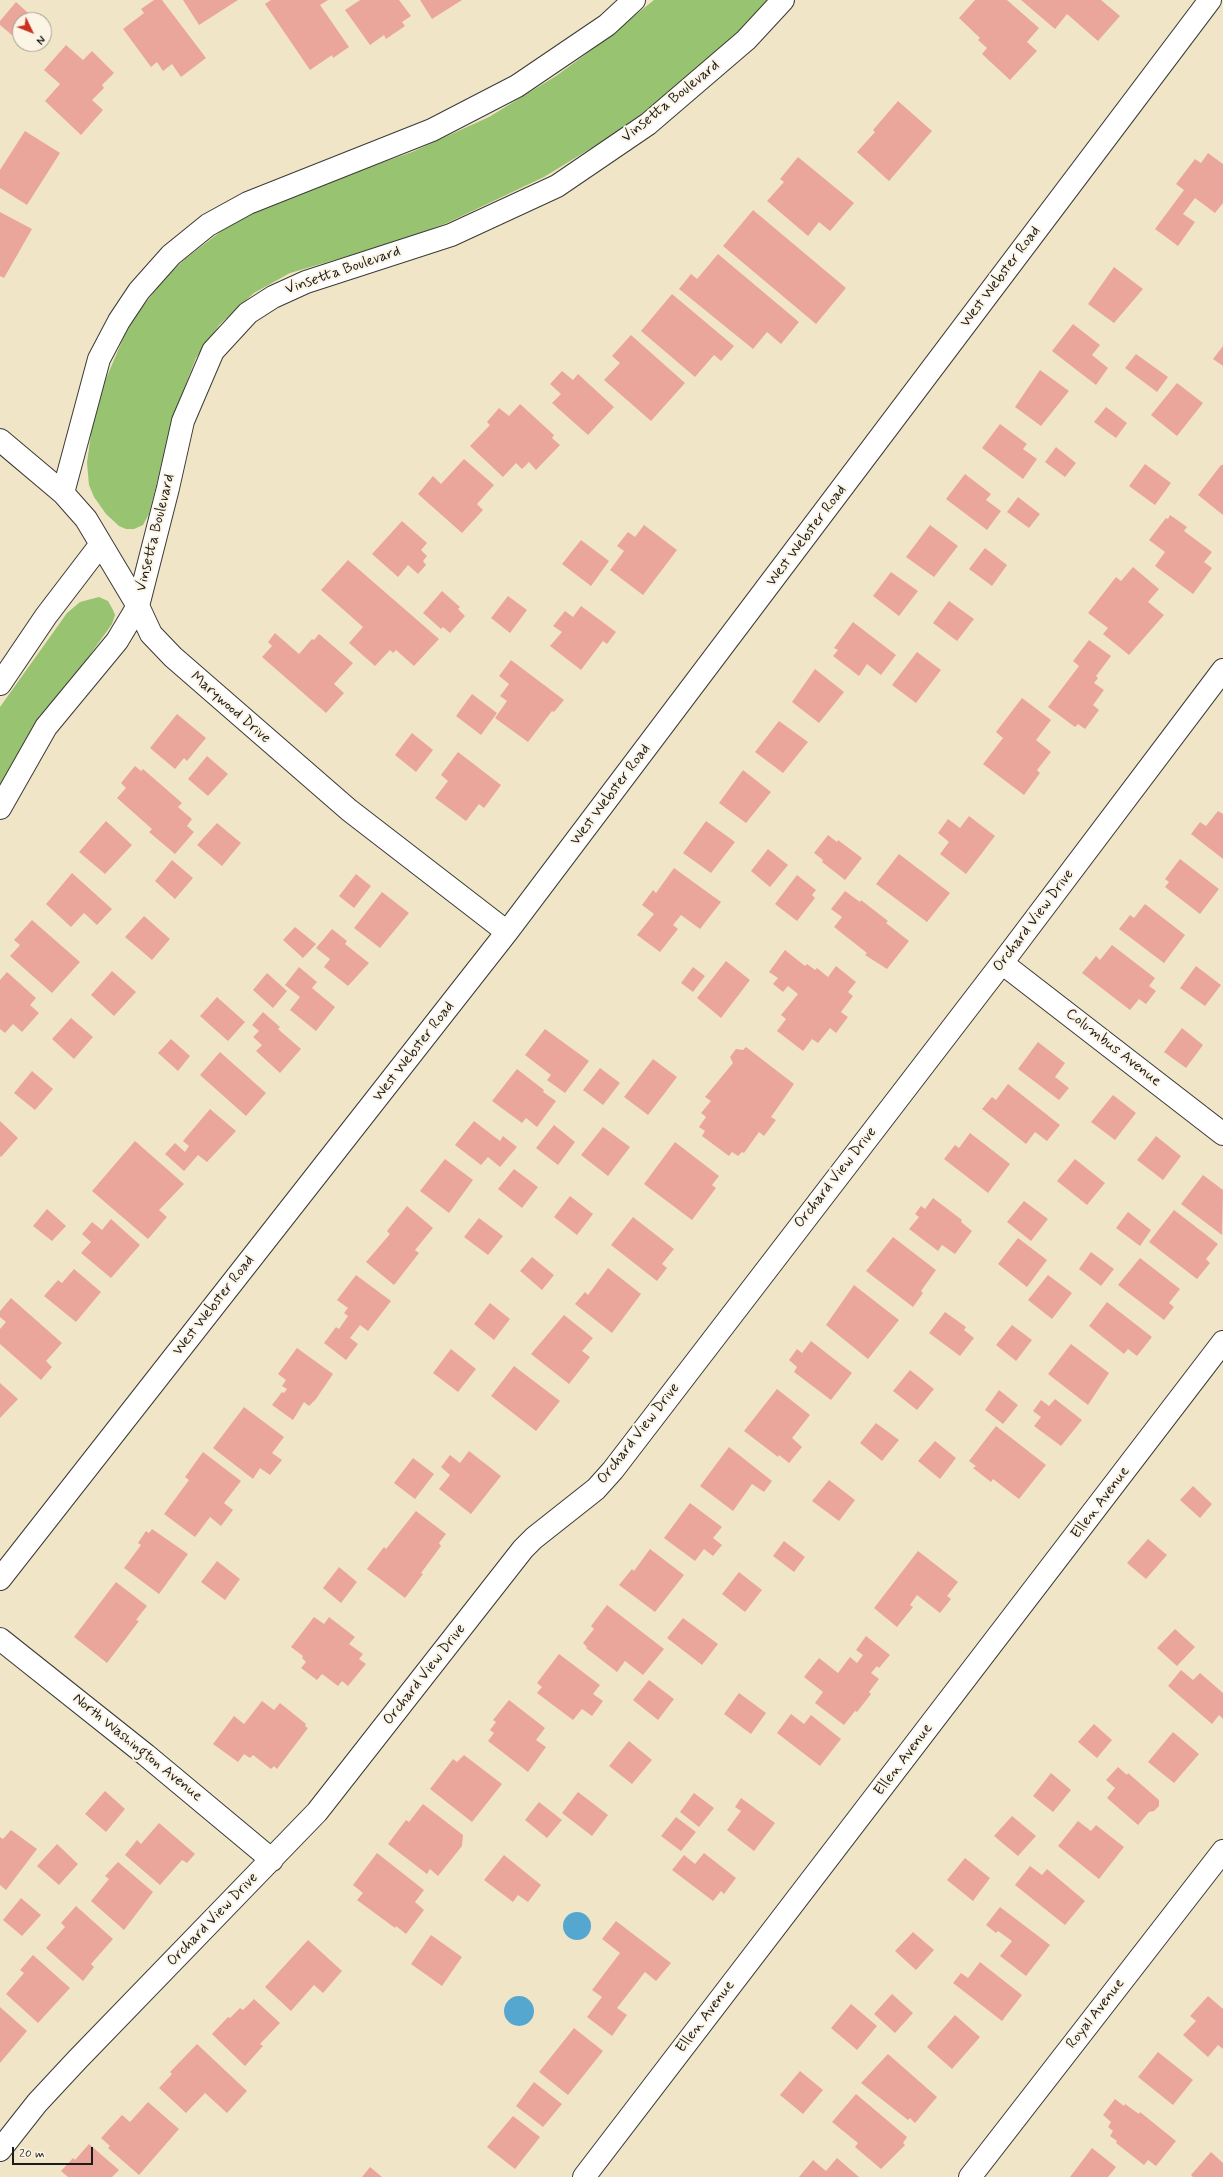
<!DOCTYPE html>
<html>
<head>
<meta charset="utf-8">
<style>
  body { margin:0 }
  #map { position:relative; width:1223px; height:2177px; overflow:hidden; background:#f1e5c7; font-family:Mynerve,sans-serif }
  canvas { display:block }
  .north { position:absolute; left:12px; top:12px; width:40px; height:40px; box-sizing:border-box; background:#fcf5e5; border:1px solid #a29e95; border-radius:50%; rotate:133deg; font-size:11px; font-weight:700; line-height:16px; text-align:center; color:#1c1c1c }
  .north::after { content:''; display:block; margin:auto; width:14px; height:18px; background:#c8321e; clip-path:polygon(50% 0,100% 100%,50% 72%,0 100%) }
  .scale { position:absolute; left:12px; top:2147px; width:81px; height:18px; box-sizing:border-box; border:2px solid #1c1c1c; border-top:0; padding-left:5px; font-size:12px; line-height:14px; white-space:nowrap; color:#1c1c1c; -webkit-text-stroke:3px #fcf5e5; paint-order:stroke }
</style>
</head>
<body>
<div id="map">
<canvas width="1223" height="2177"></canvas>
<div class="north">N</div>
<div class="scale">20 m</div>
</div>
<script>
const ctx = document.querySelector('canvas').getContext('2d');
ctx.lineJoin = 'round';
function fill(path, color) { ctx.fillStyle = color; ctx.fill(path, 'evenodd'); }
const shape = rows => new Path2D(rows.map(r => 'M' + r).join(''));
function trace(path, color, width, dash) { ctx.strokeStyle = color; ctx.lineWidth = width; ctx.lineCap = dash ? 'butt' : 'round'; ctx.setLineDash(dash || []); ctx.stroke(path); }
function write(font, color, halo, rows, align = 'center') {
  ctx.font = font + ' Mynerve,sans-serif'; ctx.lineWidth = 4; ctx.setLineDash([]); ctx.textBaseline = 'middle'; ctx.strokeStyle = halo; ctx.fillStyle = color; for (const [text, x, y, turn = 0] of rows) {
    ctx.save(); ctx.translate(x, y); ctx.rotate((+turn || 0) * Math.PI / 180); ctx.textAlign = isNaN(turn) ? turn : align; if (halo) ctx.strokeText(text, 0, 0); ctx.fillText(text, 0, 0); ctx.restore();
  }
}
const green = shape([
  [654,0,770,0,747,25,664,98,606,139,544,177,447,223,396,242,290,273,254,293,220,324,196,358,174,414,149,514,143,525,134,529,126,529,119,526,106,514,94,497,89,485,87,463,92,426,105,381,125,334,138,313,164,279,185,259,224,229,264,207,307,189,412,152,489,117,556,76,597,46],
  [99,597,108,601,113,610,115,615,112,624,87,659,37,720,0,787,0,707,67,613,80,602]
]);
const water = shape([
  '563 1926a14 14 0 1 1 28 0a14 14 0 1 1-28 0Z',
  '504 2011a15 15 0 1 1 30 0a15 15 0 1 1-30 0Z'
]);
const building = shape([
  [154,0,162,0,206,58,181,77,172,64,163,71,157,62,151,67,123,29,144,13,141,9],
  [183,0,238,0,199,25],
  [271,0,328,0,320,5,349,47,333,58,332,55,310,70,265,4],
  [360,0,399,0,411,16,402,22,405,26,386,39,384,35,370,45,345,10],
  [420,0,462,0,432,19],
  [975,0,1007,0,1039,28,1027,42,1037,51,1010,80,982,54,987,48,978,40,980,38,959,18],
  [1021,0,1101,0,1120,16,1098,41,1067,14,1055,29],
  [16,2,36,20,20,20,20,42,0,25,0,21],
  [66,45,83,60,92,51,114,73,102,85,104,88,92,100,103,110,81,135,45,101,60,84,44,70],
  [898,101,932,131,889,181,857,152,875,132,873,130],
  [25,131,60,153,27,205,0,188,0,170],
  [1208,153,1223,164,1223,203,1215,213,1195,198,1183,214,1195,222,1178,246,1155,229,1184,190,1176,184,1195,159,1201,163],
  [798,157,854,203,830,231,819,222,808,236,767,201,784,182,780,179],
  [753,210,846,288,816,324,723,246],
  [0,212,32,229,4,278,0,276],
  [718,254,799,322,781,344,767,332,753,349,679,289,691,274,697,279],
  [1114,267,1143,289,1114,323,1088,304],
  [672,294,734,346,721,361,714,355,695,377,641,331],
  [1073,324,1100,345,1092,355,1108,368,1096,385,1052,351],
  [631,335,685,383,651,421,604,380,620,363,612,356],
  [1223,346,1223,366,1213,359],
  [1136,354,1168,377,1157,392,1125,368],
  [1040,370,1069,391,1041,426,1015,407],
  [562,371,573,380,578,374,614,407,588,435,552,403,561,394,550,384],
  [1177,383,1203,403,1177,436,1151,415],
  [520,404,554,435,552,438,560,445,536,470,529,462,522,469,516,463,503,477,470,446,490,425,487,422,499,408,509,416],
  [1106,407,1127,423,1116,438,1094,422],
  [1000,424,1027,444,1023,449,1037,459,1023,479,982,448],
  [1056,447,1076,463,1065,477,1045,462],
  [464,459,494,485,477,504,483,510,462,533,418,494,433,476,441,484],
  [1145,464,1171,483,1155,505,1129,486],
  [1221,465,1223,465,1223,515,1198,495],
  [965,474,991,494,986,500,1001,511,987,530,946,499],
  [1018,497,1040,514,1029,528,1007,512],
  [1170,515,1187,527,1184,531,1212,552,1204,562,1212,568,1193,594,1155,566,1165,552,1149,540,1166,518,1168,519],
  [402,521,427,543,421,550,427,556,423,561,426,565,418,574,408,565,398,577,372,554],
  [644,525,677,550,643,595,610,570,624,551,617,546,628,532,635,537],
  [930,525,958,546,934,577,906,557],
  [581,540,609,561,591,586,562,564],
  [985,548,1007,565,992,586,969,569],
  [348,560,439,639,414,666,396,650,393,653,390,650,375,666,349,643,363,627,321,590],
  [1133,567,1159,589,1148,602,1164,615,1129,655,1103,634,1108,628,1088,613,1116,577,1121,581],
  [891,572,918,591,899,616,873,596],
  [442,591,460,607,458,609,465,616,450,633,443,627,441,629,423,613],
  [508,596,527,610,510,633,491,618],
  [949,601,974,619,957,641,933,623],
  [581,606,616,632,607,644,603,641,581,670,550,646,562,632,553,626,565,611,573,617],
  [853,622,896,655,881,675,867,664,859,676,833,656,838,650,834,648],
  [275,633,299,654,312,639,314,640,319,634,353,663,334,684,344,693,326,713,262,657,272,646,268,642],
  [1089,640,1111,656,1096,676,1098,678,1094,683,1104,690,1093,705,1099,710,1085,729,1078,724,1075,727,1048,707,1079,666,1073,661],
  [917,652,941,670,916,703,892,685],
  [511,660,564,700,554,712,552,711,528,742,495,718,507,701,500,696,509,684,499,676],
  [815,669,844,692,819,723,792,702],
  [472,694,497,713,481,735,456,716],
  [1022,698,1051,720,1036,740,1051,752,1037,770,1040,773,1024,795,983,764,1003,738,996,732],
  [177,714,206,738,187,761,184,758,175,769,150,748],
  [779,721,808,742,783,773,755,752],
  [412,733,433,750,416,772,395,755],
  [458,752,501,785,484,808,479,804,466,821,435,798,448,781,441,775],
  [207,756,228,774,208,796,188,779],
  [135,766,141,771,143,769,182,803,178,807,192,819,187,826,194,832,175,854,149,832,152,829,117,798,126,788,121,783],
  [743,770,771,792,746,823,719,803],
  [1218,811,1223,814,1223,859,1191,834,1200,822,1206,826],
  [969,816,995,836,966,874,940,854,949,842,938,833,948,819,960,828],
  [106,821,132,845,105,874,79,852],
  [706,821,735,842,711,873,683,853],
  [217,823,241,843,222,866,197,845],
  [828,835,837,842,838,840,862,858,845,880,822,862,823,860,814,853],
  [768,849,788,865,770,887,751,871],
  [899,854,950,893,927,922,876,884],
  [1180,859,1219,889,1200,914,1165,887,1169,882,1165,879],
  [172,860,193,878,175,899,155,881],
  [674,868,721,902,700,929,681,915,673,925,678,929,660,952,637,935,654,914,642,905,653,890,656,893],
  [72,873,112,909,97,925,84,913,71,927,46,904],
  [356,874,371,886,354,908,339,896],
  [797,875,816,890,812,895,815,898,797,921,775,904],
  [845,891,860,902,861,900,888,921,886,923,909,941,887,969,865,955,867,953,834,927,842,917,831,909],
  [382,892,409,913,380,948,354,928],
  [1145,904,1185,935,1164,963,1119,929,1130,915,1134,918],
  [144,916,170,939,152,960,125,937],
  [32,920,80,962,52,993,10,956,20,945,14,940],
  [295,927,316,944,303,958,283,940],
  [332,929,347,941,345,944,369,963,348,986,324,967,330,959,316,948],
  [1112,945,1155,978,1149,986,1156,991,1146,1004,1139,999,1130,1010,1082,973,1096,956,1100,960],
  [785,950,805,966,807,964,815,970,817,968,828,977,836,966,856,982,848,992,853,996,841,1012,848,1017,836,1033,830,1028,818,1043,812,1039,803,1051,777,1031,786,1019,781,1015,798,994,788,986,783,992,773,984,778,978,769,972],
  [726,961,750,980,721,1018,697,998],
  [1196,966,1221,985,1205,1006,1180,988],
  [299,967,317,982,312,988,335,1007,316,1031,290,1010,300,997,285,985],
  [693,967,705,976,693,992,681,983],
  [112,971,136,992,114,1016,91,995],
  [7,972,36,998,30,1005,39,1013,22,1032,13,1024,5,1033,0,1029,0,980],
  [267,973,287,991,273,1008,253,990],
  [217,997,245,1022,228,1041,200,1016],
  [263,1012,280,1027,278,1029,301,1049,280,1073,256,1051,262,1045,253,1037,259,1031,252,1025],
  [71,1018,93,1037,74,1059,52,1039],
  [1182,1028,1203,1045,1186,1068,1164,1052],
  [545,1029,589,1061,565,1093,547,1080,551,1075,525,1055],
  [171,1039,190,1056,178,1071,158,1053],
  [1038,1042,1065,1063,1055,1077,1069,1088,1059,1100,1018,1069],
  [746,1047,794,1084,771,1117,776,1120,764,1136,759,1132,744,1153,742,1152,738,1156,732,1152,729,1156,702,1136,705,1131,699,1127,706,1117,701,1113,711,1101,705,1097,733,1063,730,1057,736,1049,743,1050],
  [220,1052,266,1093,246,1116,200,1075],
  [653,1059,677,1077,648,1115,624,1097],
  [600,1068,620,1083,603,1105,583,1090],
  [517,1069,544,1090,543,1092,556,1101,537,1127,526,1118,522,1123,492,1101],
  [32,1071,53,1089,35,1110,14,1093],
  [1008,1084,1060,1125,1047,1141,1035,1132,1026,1144,982,1109,992,1097,996,1100],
  [1113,1095,1136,1113,1115,1140,1091,1122],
  [210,1109,236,1131,207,1162,198,1155,184,1171,165,1154,175,1143,185,1152,189,1146,183,1141],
  [0,1121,18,1138,1,1157,0,1156],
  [474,1121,500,1141,503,1136,517,1147,500,1167,488,1157,481,1165,455,1145],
  [554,1125,575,1142,558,1165,536,1148],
  [603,1127,630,1147,608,1176,581,1155],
  [970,1133,1010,1164,988,1193,944,1159,955,1145,959,1148],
  [1156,1136,1181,1156,1163,1180,1137,1160],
  [135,1141,184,1184,159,1210,167,1217,148,1239,92,1191],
  [675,1142,719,1176,712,1185,716,1188,692,1220,644,1184],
  [445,1159,473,1180,449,1213,420,1191],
  [1075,1159,1105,1183,1087,1205,1057,1181],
  [514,1169,538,1187,522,1208,498,1189],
  [1203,1175,1223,1190,1222,1235,1181,1204],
  [570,1196,593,1214,577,1235,554,1217],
  [933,1198,962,1220,961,1222,972,1231,955,1254,942,1245,938,1251,909,1229,919,1217,915,1214,921,1206,925,1209],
  [1024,1201,1048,1219,1031,1241,1007,1222],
  [407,1206,433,1228,415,1250,419,1253,394,1285,366,1262,390,1234,387,1231],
  [47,1209,66,1226,52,1241,33,1226],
  [1174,1210,1218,1244,1206,1259,1210,1263,1197,1279,1149,1242],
  [1128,1212,1151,1230,1140,1246,1116,1228],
  [633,1217,674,1249,662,1264,667,1268,657,1281,611,1245],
  [479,1218,503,1236,488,1255,464,1237],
  [111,1219,140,1245,111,1278,81,1253,91,1242,82,1234,92,1222,102,1230],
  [893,1237,936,1270,921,1291,923,1293,913,1307,866,1271],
  [1018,1238,1047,1260,1027,1287,998,1264],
  [1091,1252,1114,1269,1101,1286,1079,1269],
  [532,1257,554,1275,542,1290,520,1271],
  [1140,1258,1180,1289,1169,1303,1174,1307,1164,1320,1118,1285],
  [608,1268,641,1294,612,1333,575,1304,585,1292,588,1295],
  [74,1269,101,1292,76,1322,44,1296,58,1280,62,1283],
  [356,1275,391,1301,368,1331,360,1325,350,1338,358,1344,346,1360,324,1343,336,1327,339,1329,348,1316,344,1313,348,1308,337,1300],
  [1048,1275,1072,1293,1052,1319,1028,1300],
  [854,1285,899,1320,868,1359,826,1325],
  [11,1298,62,1343,46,1361,52,1367,41,1380,0,1344,0,1329,6,1322,0,1317,0,1311],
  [1107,1302,1152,1337,1137,1356,1128,1349,1124,1354,1089,1326],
  [490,1303,510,1319,494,1340,474,1324],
  [945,1312,966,1327,964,1330,974,1338,960,1356,929,1333],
  [564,1315,593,1338,582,1351,590,1357,569,1384,531,1354],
  [1012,1325,1032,1340,1016,1361,996,1345],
  [811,1341,852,1373,831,1400,794,1372,797,1367,789,1360,797,1349,802,1353],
  [1071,1344,1109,1373,1088,1405,1048,1374],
  [297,1348,333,1374,316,1399,309,1406,304,1402,293,1420,272,1405,282,1392,284,1393,287,1389,282,1386,286,1380,278,1374],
  [451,1349,476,1369,458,1392,433,1373],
  [514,1366,560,1401,536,1431,491,1396],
  [910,1370,934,1389,917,1410,893,1391],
  [0,1383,18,1399,0,1418],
  [777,1389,810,1415,792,1438,802,1447,789,1463,779,1455,778,1457,744,1431],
  [999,1390,1018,1405,1003,1424,985,1410],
  [1055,1399,1082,1420,1061,1446,1034,1426,1041,1417,1033,1411,1041,1400,1049,1406],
  [244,1407,284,1437,272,1453,282,1460,270,1475,260,1468,253,1479,213,1448],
  [876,1423,899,1440,882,1461,860,1443],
  [996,1426,1046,1465,1019,1499,993,1479,991,1482,973,1468,976,1466,969,1461],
  [935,1441,956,1458,940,1479,918,1461],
  [729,1447,772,1481,764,1492,752,1484,733,1511,700,1486],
  [469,1451,501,1476,471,1514,439,1489,450,1475,441,1467,450,1455,460,1463],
  [203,1452,241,1481,224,1503,233,1510,221,1526,210,1517,195,1537,164,1514,189,1480,185,1477],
  [413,1458,434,1474,415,1499,394,1483],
  [829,1480,855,1500,839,1521,812,1501],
  [1193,1486,1212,1504,1200,1518,1180,1500],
  [690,1503,722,1527,713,1538,722,1545,713,1556,704,1549,695,1561,664,1538],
  [416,1511,446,1534,439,1543,441,1546,421,1573,423,1574,405,1598,367,1569,384,1547,386,1549],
  [152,1529,188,1554,159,1594,124,1568,141,1545,138,1543,146,1531,149,1533],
  [1148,1539,1167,1555,1146,1579,1127,1563],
  [784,1541,805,1557,794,1572,773,1556],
  [650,1549,684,1575,655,1612,619,1585,632,1569,634,1571],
  [918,1551,958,1582,947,1596,951,1599,940,1613,917,1595,910,1605,913,1607,897,1627,874,1608],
  [217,1561,240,1579,225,1600,201,1582],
  [339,1567,357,1582,341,1603,323,1588],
  [739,1572,762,1590,745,1612,722,1594],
  [116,1582,147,1606,136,1620,139,1621,107,1663,74,1637],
  [607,1605,664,1649,643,1675,625,1661,617,1672,586,1648,587,1647,583,1643,594,1629,591,1626],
  [314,1617,324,1624,329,1617,355,1637,349,1644,363,1654,359,1659,366,1664,348,1686,342,1681,338,1686,322,1674,317,1680,301,1668,306,1662,302,1658,303,1656,291,1647],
  [683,1618,718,1644,702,1665,667,1638],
  [1175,1629,1195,1647,1177,1666,1157,1648],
  [866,1636,890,1655,879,1668,877,1666,871,1673,879,1679,869,1692,871,1694,857,1712,855,1711,844,1725,815,1703,823,1692,804,1677,819,1658,838,1673,850,1657,857,1663,863,1655,856,1650],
  [559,1654,600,1685,593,1694,603,1701,592,1716,582,1709,573,1720,537,1693,542,1687,537,1683],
  [1181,1670,1193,1680,1200,1673,1223,1693,1223,1719,1219,1715,1212,1724,1168,1686],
  [649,1680,674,1699,658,1720,633,1700],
  [739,1693,766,1713,751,1734,724,1714],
  [509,1700,545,1728,536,1740,546,1747,528,1772,488,1741,494,1733,490,1730,496,1722,493,1720],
  [262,1701,274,1710,280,1703,306,1724,305,1726,308,1728,277,1769,274,1766,271,1769,253,1755,250,1758,244,1754,238,1762,213,1744,234,1716,244,1724],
  [791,1714,804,1724,811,1715,841,1739,820,1766,777,1733],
  [1094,1724,1112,1740,1097,1758,1078,1742],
  [1173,1732,1199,1754,1174,1783,1148,1762],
  [629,1741,652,1760,632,1784,609,1766],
  [464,1755,502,1784,472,1822,430,1789,453,1759,457,1762],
  [1118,1767,1127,1775,1128,1773,1159,1800,1159,1806,1154,1811,1149,1812,1138,1825,1107,1798,1115,1788,1106,1780],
  [1051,1773,1071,1790,1053,1812,1033,1796],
  [105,1791,125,1809,106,1832,85,1814],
  [578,1792,608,1815,592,1836,562,1813],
  [694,1793,714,1808,699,1827,680,1812],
  [741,1798,775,1823,754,1851,727,1830,741,1811,735,1807],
  [539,1802,562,1820,547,1838,525,1820],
  [423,1804,463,1835,462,1846,438,1876,430,1869,427,1874,388,1844,406,1820,409,1822],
  [1012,1816,1036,1836,1018,1856,994,1836],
  [676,1817,696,1832,681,1851,661,1836],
  [1078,1821,1091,1831,1096,1825,1124,1847,1099,1879,1058,1846],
  [159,1823,195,1854,187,1863,182,1860,160,1885,125,1855,137,1840,141,1844],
  [11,1830,37,1849,6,1890,0,1885,0,1837,3,1839],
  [57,1844,78,1864,59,1885,37,1866],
  [377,1853,424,1890,415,1902,424,1910,406,1934,396,1926,395,1928,357,1900,363,1893,353,1885],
  [704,1853,736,1878,724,1894,721,1891,713,1901,672,1870,684,1855,695,1864],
  [504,1855,541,1885,528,1902,518,1895,513,1902,484,1880],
  [965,1858,990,1878,973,1901,947,1880],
  [118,1862,153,1892,124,1930,91,1901,109,1879,105,1876],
  [1030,1866,1042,1875,1047,1869,1085,1901,1065,1925,1015,1885],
  [21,1898,41,1915,22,1936,3,1920],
  [76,1906,113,1939,91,1964,94,1967,83,1981,46,1948,65,1927,61,1923],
  [1000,1907,1050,1945,1026,1976,1000,1956,1012,1941,998,1931,996,1933,986,1925],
  [616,1921,671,1963,656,1981,645,1972,617,2008,627,2015,612,2036,587,2017,602,1997,592,1990,620,1953,602,1939],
  [913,1932,934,1950,916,1970,895,1951],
  [431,1935,462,1957,442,1986,411,1964],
  [308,1940,342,1971,323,1993,314,1985,291,2011,265,1987],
  [33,1955,70,1988,38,2023,6,1994,24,1973,20,1970],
  [980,1962,1022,1995,1002,2021,953,1983,961,1973,968,1978],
  [892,1994,913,2013,895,2033,874,2014],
  [1208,1996,1223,2009,1223,2049,1218,2045,1208,2057,1183,2035,1196,2021,1190,2016],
  [254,1999,280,2023,260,2044,263,2046,245,2066,212,2034,228,2017,230,2018,240,2008,243,2010],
  [851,2004,877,2026,857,2050,831,2028],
  [0,2007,27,2031,0,2063],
  [955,2015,980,2037,952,2069,927,2047],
  [574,2028,603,2051,568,2095,539,2072],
  [197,2044,247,2091,227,2113,205,2093,186,2113,159,2088,172,2074,170,2072],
  [1158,2052,1193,2080,1173,2105,1138,2077],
  [888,2054,937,2097,915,2123,910,2118,908,2120,861,2083],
  [800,2071,823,2090,803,2114,780,2095],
  [534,2082,562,2104,543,2127,516,2106],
  [856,2094,907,2137,903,2143,905,2145,881,2169,855,2147,858,2143,832,2122],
  [1115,2099,1124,2106,1125,2104,1139,2114,1140,2112,1176,2141,1156,2166,1148,2160,1144,2165,1116,2143,1117,2141,1110,2136,1113,2131,1108,2127,1111,2122,1103,2115],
  [148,2102,179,2129,139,2175,108,2148,110,2146,101,2138,122,2115,130,2122],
  [513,2116,540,2137,515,2169,487,2147],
  [89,2144,119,2170,112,2177,68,2177,61,2171,73,2158,75,2160],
  [1092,2148,1116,2167,1108,2177,1070,2177],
  [1211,2152,1223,2163,1223,2177,1193,2177,1191,2175],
  [837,2158,859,2177,799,2177,813,2160,826,2171],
  [370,2167,382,2177,362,2177]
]);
const street = shape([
  [0,440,63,493,86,519,138,606,151,634,173,657,349,810,507,932],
  [63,493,99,359,119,321,139,291,171,255,208,225,248,203,432,130,517,86,607,25,634,0],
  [0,684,46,616,101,544],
  [0,808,46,727,117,641,138,606,168,488,183,421,213,351,248,313,273,297,306,282,451,235,557,186,648,124,746,40,783,0],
  [1002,963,1223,1134],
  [0,1579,507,932,1210,0],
  [0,1639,146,1755,272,1860],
  [0,2150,37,2103,77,2060,317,1812,523,1549,534,1538,596,1489,613,1470,1002,963,1223,670],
  [584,2177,1223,1342],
  [970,2177,1223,1851]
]);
const streetNames = [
  ["Vinsetta Boulevard",671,102,-39],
  ["Vinsetta Boulevard",343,271,-19],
  ["West Webster Road",1001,277,-53],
  ["Vinsetta Boulevard",156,533,-76],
  ["West Webster Road",807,536,-53],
  ["Marywood Drive",230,708,41],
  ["West Webster Road",611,795,-53],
  ["Orchard View Drive",1034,921,-53],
  ["Columbus Avenue",1113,1048,38],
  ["West Webster Road",414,1052,-52],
  ["Orchard View Drive",836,1178,-52],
  ["West Webster Road",214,1306,-52],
  ["Orchard View Drive",639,1434,-52],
  ["Ellen Avenue",1101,1503,-53],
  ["Orchard View Drive",425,1675,-52],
  ["North Washington Avenue",137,1748,39],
  ["Ellen Avenue",904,1760,-53],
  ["Orchard View Drive",213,1920,-46],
  ["Royal Avenue",1096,2014,-52],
  ["Ellen Avenue",706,2017,-53]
];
fill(green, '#98c370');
fill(water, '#55a7d0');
fill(building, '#eba69c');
trace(street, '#3c3a36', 24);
trace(street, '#fff', 22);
write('15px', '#1c1c1c', '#fcf5e5', streetNames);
</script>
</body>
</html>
